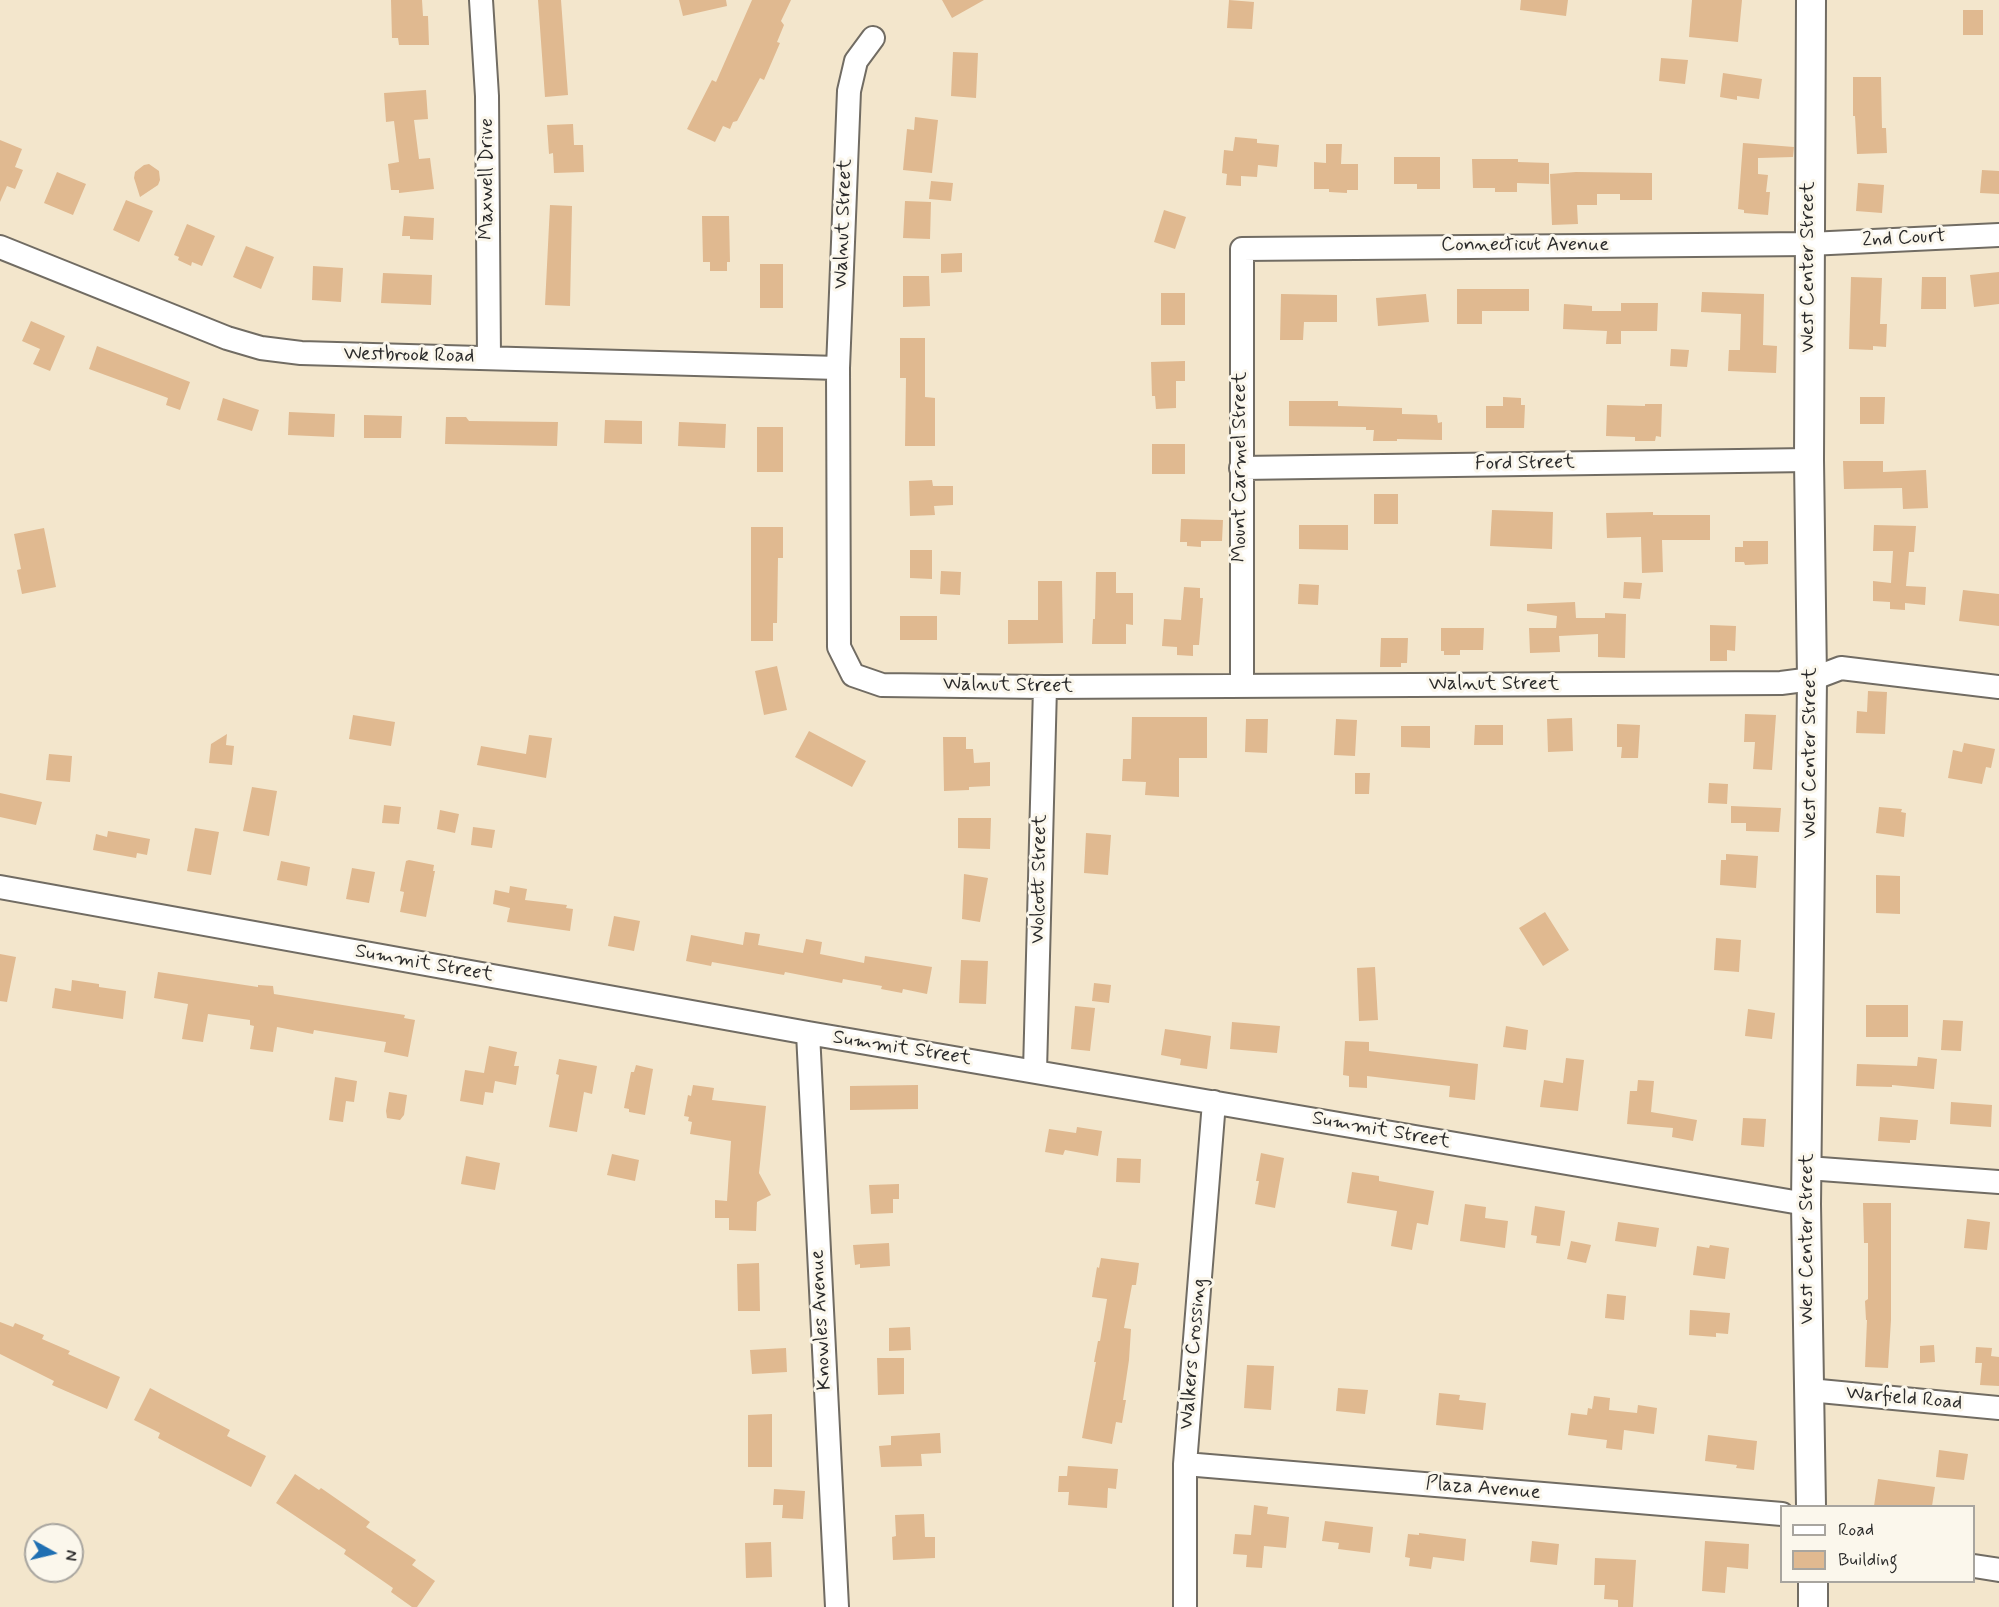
<!DOCTYPE html>
<html>
<head>
<meta charset="utf-8">
<style>
  body { margin:0 }
  #map { position:relative; width:1999px; height:1607px; overflow:hidden; background:#f3e6cc; font-family:Mynerve,sans-serif }
  canvas { display:block }
  .legend { position:absolute; left:1780px; top:1505px; width:195px; height:78px; box-sizing:border-box; background:#fbf7ec; border:2px solid #a8a59f; margin:0; padding:8px 10px; list-style:none; font-size:18px; color:#2b2b2b }
  .legend li { display:flex; align-items:center; gap:12px; height:30px }
  .legend b { width:30px; border:2px solid #a8a59f }
  .north { position:absolute; left:24px; top:1523px; width:60px; height:60px; box-sizing:border-box; background:#fbf7ec; border:2px solid #a8a59f; border-radius:50%; rotate:98deg; font-size:16px; font-weight:700; line-height:24px; text-align:center; color:#2b2b2b }
  .north::after { content:''; display:block; margin:auto; width:21px; height:27px; background:#1f6fb2; clip-path:polygon(50% 0,100% 100%,50% 72%,0 100%) }
</style>
</head>
<body>
<div id="map">
<canvas width="1999" height="1607"></canvas>
<ul class="legend">
<li><b style="height:8px;background:#fff"></b>Road</li>
<li><b style="height:16px;background:#e0b990"></b>Building</li>
</ul>
<div class="north">N</div>
</div>
<script>
const ctx = document.querySelector('canvas').getContext('2d');
ctx.lineJoin = 'round';
function fill(path, color) { ctx.fillStyle = color; ctx.fill(path, 'evenodd'); }
const shape = rows => new Path2D(rows.map(r => 'M' + r).join(''));
function trace(path, color, width, dash) { ctx.strokeStyle = color; ctx.lineWidth = width; ctx.lineCap = dash ? 'butt' : 'round'; ctx.setLineDash(dash || []); ctx.stroke(path); }
function write(font, color, halo, rows, align = 'center') {
  ctx.font = font + ' Mynerve,sans-serif'; ctx.lineWidth = 6; ctx.setLineDash([]); ctx.textBaseline = 'middle'; ctx.strokeStyle = halo; ctx.fillStyle = color; for (const [text, x, y, turn = 0] of rows) {
    ctx.save(); ctx.translate(x, y); ctx.rotate((+turn || 0) * Math.PI / 180); ctx.textAlign = isNaN(turn) ? turn : align; if (halo) ctx.strokeText(text, 0, 0); ctx.fillText(text, 0, 0); ctx.restore();
  }
}
const building = shape([
  [391,0,422,0,423,16,428,16,429,45,399,45,398,38,392,38],
  [538,0,561,0,568,95,545,97],
  [679,0,726,0,727,6,683,16],
  [752,0,791,0,781,21,784,25,777,42,780,43,764,80,760,78,737,121,733,122,730,129,723,126,715,142,687,129,712,80,716,82],
  [942,0,984,0,952,18],
  [1229,0,1254,2,1252,29,1227,28],
  [1521,0,1568,0,1566,16,1520,10],
  [1692,0,1742,0,1738,42,1689,37],
  [1963,10,1983,10,1983,35,1963,35],
  [953,52,978,53,976,98,951,96],
  [1661,58,1688,60,1685,84,1659,81],
  [1723,73,1762,79,1759,99,1737,96,1737,100,1720,97],
  [1853,77,1881,77,1882,128,1886,128,1887,153,1857,154,1855,116,1853,116],
  [426,90,428,119,414,120,419,159,430,158,434,189,399,193,399,190,391,190,388,164,399,162,394,121,386,122,384,93],
  [915,117,938,120,932,173,903,170,907,129,914,130],
  [573,124,574,145,583,145,584,172,554,173,553,153,549,154,547,125],
  [1235,137,1257,139,1257,143,1279,145,1277,167,1258,165,1257,177,1241,176,1241,186,1226,185,1227,174,1222,173,1224,150,1233,151],
  [0,140,22,149,15,167,23,170,15,189,7,186,0,202],
  [1743,143,1794,147,1793,157,1758,158,1758,174,1768,175,1766,192,1770,192,1768,215,1744,213,1744,210,1738,209],
  [1326,144,1342,144,1341,164,1358,164,1358,190,1347,190,1347,193,1329,192,1329,189,1314,189,1314,162,1326,163],
  [1394,157,1440,157,1440,189,1417,189,1417,184,1394,184],
  [1472,159,1518,159,1518,162,1549,163,1549,184,1517,183,1517,192,1495,192,1495,188,1473,188],
  [149,164,159,171,160,180,158,185,140,197,134,178,135,172,144,165],
  [1982,170,1999,171,1999,194,1980,193],
  [57,172,86,184,73,215,44,203],
  [1576,172,1652,173,1652,200,1620,200,1620,194,1597,194,1597,205,1577,205,1578,224,1552,225,1550,174],
  [931,181,953,183,951,201,929,199],
  [1858,183,1884,185,1882,213,1856,211],
  [126,200,153,211,139,242,113,230],
  [905,201,931,202,930,239,903,238],
  [550,205,572,206,570,306,545,305],
  [1164,210,1186,217,1175,249,1154,242],
  [404,216,434,218,433,240,410,239,410,236,402,236],
  [702,216,729,216,730,262,727,262,727,271,710,271,710,262,703,262],
  [187,224,215,236,202,266,192,262,191,266,178,260,179,257,174,255],
  [246,246,274,257,261,289,233,277],
  [962,253,962,272,941,273,941,254],
  [760,264,783,264,783,308,760,308],
  [313,266,343,268,341,302,312,300],
  [1999,272,1999,304,1974,307,1970,275],
  [383,273,432,275,431,305,381,303],
  [903,276,929,276,930,306,903,307],
  [1851,277,1882,278,1880,324,1887,324,1886,347,1873,346,1873,350,1849,349],
  [1922,277,1946,277,1946,309,1921,309],
  [1457,289,1529,289,1529,311,1482,311,1482,324,1457,324],
  [1702,292,1764,294,1763,345,1777,346,1776,373,1728,371,1729,350,1740,350,1741,314,1701,312],
  [1161,293,1185,293,1185,325,1161,325],
  [1281,294,1337,295,1337,322,1304,322,1303,340,1280,340],
  [1426,294,1429,322,1378,326,1376,298],
  [1621,303,1658,303,1657,331,1621,331,1621,344,1606,344,1607,331,1563,329,1564,304,1592,306,1592,311,1621,311],
  [31,321,65,336,50,371,33,364,40,349,22,341],
  [900,338,925,338,925,397,935,398,935,446,905,446,906,378,900,378],
  [97,346,190,382,180,410,166,405,168,398,89,369],
  [1671,349,1689,350,1687,367,1670,366],
  [1185,361,1185,381,1176,381,1176,408,1156,409,1155,396,1152,396,1151,362],
  [1503,397,1521,398,1521,405,1525,405,1524,428,1486,428,1486,406,1503,406],
  [1860,397,1885,397,1884,424,1860,424],
  [223,398,259,410,252,431,217,420],
  [1289,401,1338,401,1338,406,1402,408,1402,414,1437,415,1438,423,1442,422,1442,440,1397,439,1397,441,1373,441,1374,430,1366,430,1366,427,1289,426],
  [1645,404,1662,404,1661,437,1656,436,1655,441,1635,441,1635,437,1606,436,1607,405,1645,406],
  [289,412,335,414,334,437,288,435],
  [364,415,402,416,401,438,364,438],
  [446,417,466,417,469,421,558,422,557,446,445,444],
  [605,420,642,421,642,444,604,443],
  [679,422,726,424,725,448,678,446],
  [757,427,783,427,783,472,757,472],
  [1152,444,1185,444,1185,474,1152,474],
  [1843,461,1883,461,1883,472,1926,470,1928,508,1903,509,1902,488,1844,489],
  [932,480,933,486,953,486,953,505,934,506,935,515,910,516,909,481],
  [1374,494,1398,494,1398,524,1374,524],
  [1492,510,1553,512,1552,549,1490,546],
  [1653,512,1653,515,1710,515,1710,540,1662,540,1663,572,1642,573,1641,537,1607,538,1606,513],
  [1181,519,1223,520,1222,541,1201,541,1201,547,1187,546,1187,542,1180,542],
  [1299,525,1348,525,1348,550,1299,549],
  [1874,525,1916,526,1914,552,1909,552,1906,586,1926,587,1925,605,1905,603,1905,610,1890,609,1890,602,1873,601,1873,581,1891,583,1893,551,1873,551],
  [751,527,783,527,783,558,778,558,777,623,773,623,773,641,751,641],
  [44,528,56,587,22,594,17,570,21,569,14,534],
  [1743,541,1768,541,1768,564,1745,565,1744,562,1735,562,1735,547,1743,547],
  [910,550,932,550,932,579,910,578],
  [941,571,961,572,960,595,940,594],
  [1096,572,1116,572,1116,593,1133,593,1133,625,1126,624,1126,644,1092,644,1093,619,1095,619],
  [1038,581,1062,581,1063,643,1008,644,1008,620,1038,620],
  [1624,582,1642,583,1640,599,1623,598],
  [1299,584,1319,585,1318,605,1298,604],
  [1184,587,1200,588,1200,598,1203,598,1199,645,1193,645,1193,656,1177,655,1177,647,1162,646,1164,619,1181,620],
  [1963,590,1999,594,1999,626,1959,621],
  [1575,602,1576,618,1605,618,1605,613,1626,614,1625,658,1598,657,1598,634,1559,636,1560,652,1530,653,1529,628,1556,628,1557,616,1527,611,1527,604],
  [900,616,937,616,937,640,900,640],
  [1710,625,1736,626,1735,651,1727,650,1727,661,1710,661],
  [1441,628,1484,628,1483,650,1460,650,1460,655,1444,655,1444,651,1441,651],
  [1381,638,1408,638,1407,663,1401,663,1401,667,1380,667],
  [777,666,787,710,764,715,755,671],
  [1868,691,1887,692,1885,734,1856,733,1857,711,1867,712],
  [1745,714,1776,715,1772,770,1753,769,1755,742,1744,742],
  [353,715,395,722,391,746,349,739],
  [1132,717,1207,717,1207,758,1179,758,1179,797,1145,795,1146,782,1122,781,1123,759,1131,759],
  [1572,718,1573,751,1548,752,1547,719],
  [1246,719,1268,719,1267,753,1245,752],
  [1336,719,1357,720,1355,756,1334,755],
  [1617,724,1640,725,1638,758,1621,758,1622,747,1617,747],
  [1475,725,1503,725,1503,745,1474,745],
  [1401,726,1430,726,1430,748,1401,747],
  [809,731,866,761,852,787,795,757],
  [227,734,226,745,234,746,232,765,209,763,211,744],
  [529,735,552,738,546,778,477,765,481,746,526,754],
  [943,737,966,737,966,749,973,749,974,763,990,762,990,786,969,787,969,790,944,791],
  [1964,743,1995,749,1991,768,1986,767,1982,784,1948,778,1953,750,1962,752],
  [49,754,72,756,70,782,46,780],
  [1355,773,1370,773,1369,794,1355,794],
  [1709,783,1728,784,1727,804,1708,803],
  [252,787,277,791,269,836,243,831],
  [0,793,42,802,36,825,0,817],
  [384,805,401,807,399,824,382,823],
  [1731,806,1781,808,1779,832,1746,831,1746,823,1731,823],
  [1879,807,1902,809,1901,812,1906,813,1904,837,1876,833],
  [440,810,459,814,455,833,437,829],
  [958,818,991,818,990,849,958,848],
  [473,827,495,830,492,848,471,845],
  [195,828,219,832,211,875,187,871],
  [108,831,150,839,147,855,137,853,136,858,93,850,96,834,107,837],
  [1086,833,1111,835,1108,875,1084,873],
  [1726,854,1758,856,1756,888,1720,885,1721,860,1726,860],
  [409,860,434,865,433,871,435,871,426,917,400,912,404,892,400,891,406,861],
  [281,861,310,867,307,886,277,880],
  [352,868,375,872,369,903,346,899],
  [964,874,988,878,980,922,962,919],
  [1876,875,1900,876,1900,914,1876,913],
  [510,886,527,889,525,900,567,905,566,908,573,909,570,931,507,922,510,908,493,904,495,890,509,893],
  [1545,912,1569,950,1543,966,1519,928],
  [614,916,640,921,634,951,608,946],
  [745,932,760,934,758,945,803,953,806,939,822,942,820,954,864,963,865,956,932,967,927,994,903,989,902,993,881,989,882,986,843,979,842,983,785,972,784,975,712,962,711,966,686,961,691,935,743,945],
  [1716,938,1741,940,1739,972,1714,970],
  [0,954,16,957,7,1002,0,1001],
  [961,960,988,961,986,1004,959,1003],
  [1375,967,1378,1020,1359,1021,1357,968],
  [158,972,258,987,258,985,273,986,274,994,405,1015,404,1018,415,1020,408,1057,384,1052,386,1042,314,1030,313,1034,277,1027,273,1052,250,1049,254,1026,250,1025,250,1020,208,1014,203,1042,182,1039,188,1004,154,998],
  [72,980,99,984,99,987,126,991,123,1019,52,1008,55,988,71,991],
  [1094,983,1111,985,1109,1003,1092,1001],
  [1866,1005,1908,1005,1908,1037,1866,1037],
  [1075,1006,1095,1008,1090,1051,1071,1049],
  [1748,1009,1775,1013,1772,1039,1745,1036],
  [1943,1020,1963,1021,1961,1051,1941,1050],
  [1232,1022,1280,1026,1277,1053,1230,1049],
  [1506,1026,1528,1030,1526,1050,1503,1047],
  [1165,1029,1211,1036,1207,1069,1180,1065,1181,1059,1161,1055],
  [1345,1041,1369,1042,1369,1051,1478,1064,1475,1100,1449,1097,1450,1086,1367,1076,1367,1088,1349,1087,1349,1076,1343,1075],
  [489,1046,517,1052,514,1066,519,1066,516,1085,495,1081,493,1093,485,1092,483,1105,460,1101,465,1070,484,1073],
  [1918,1057,1937,1059,1934,1089,1892,1085,1892,1087,1856,1086,1857,1064,1917,1066],
  [1566,1058,1584,1060,1578,1111,1540,1107,1544,1080,1563,1083],
  [559,1059,597,1066,592,1094,584,1092,577,1132,549,1127,559,1075,556,1074],
  [636,1065,653,1069,645,1115,629,1112,629,1109,624,1108,631,1072,634,1072],
  [335,1077,357,1081,354,1102,346,1101,343,1122,329,1120],
  [1638,1080,1654,1081,1651,1112,1697,1120,1693,1141,1672,1137,1673,1128,1627,1124,1630,1091,1637,1091],
  [693,1085,714,1088,712,1100,766,1106,759,1173,771,1195,757,1202,756,1231,729,1230,729,1218,715,1218,715,1200,727,1201,731,1141,690,1134,692,1122,688,1121,689,1117,684,1116,688,1095,691,1096],
  [918,1085,918,1109,850,1110,850,1086],
  [389,1092,407,1095,404,1115,400,1120,387,1118,386,1111],
  [1951,1102,1992,1105,1991,1127,1950,1124],
  [1880,1117,1918,1120,1916,1140,1910,1140,1910,1143,1878,1141],
  [1743,1118,1766,1119,1764,1147,1741,1145],
  [1077,1127,1102,1131,1098,1156,1065,1150,1063,1155,1045,1152,1049,1129,1076,1133],
  [1261,1153,1284,1158,1275,1208,1255,1204,1259,1181,1256,1181],
  [612,1154,639,1160,635,1181,607,1175],
  [466,1156,500,1163,495,1190,461,1184],
  [1117,1158,1141,1159,1140,1183,1116,1182],
  [1352,1172,1379,1176,1379,1181,1434,1191,1428,1225,1417,1223,1412,1250,1391,1246,1397,1211,1347,1203],
  [899,1184,899,1199,893,1199,893,1213,871,1214,869,1185],
  [1863,1203,1891,1203,1891,1320,1888,1368,1865,1367,1867,1320,1866,1320,1865,1301,1868,1299,1868,1243,1864,1243],
  [1465,1204,1486,1207,1485,1218,1508,1221,1505,1248,1460,1241],
  [1535,1206,1565,1211,1560,1246,1536,1243,1537,1236,1531,1235],
  [1967,1219,1990,1222,1987,1250,1964,1248],
  [1618,1222,1659,1228,1656,1247,1615,1241],
  [1571,1241,1591,1245,1586,1263,1567,1259],
  [889,1243,890,1266,860,1268,860,1264,855,1265,853,1245],
  [1710,1245,1729,1248,1725,1279,1693,1275,1697,1246,1709,1248],
  [1101,1258,1139,1263,1136,1285,1132,1285,1124,1328,1131,1329,1129,1360,1123,1400,1126,1400,1122,1423,1116,1422,1112,1444,1082,1438,1096,1362,1094,1362,1098,1341,1100,1341,1107,1299,1092,1297,1097,1267,1099,1268],
  [759,1263,760,1311,738,1311,737,1264],
  [1607,1294,1626,1296,1624,1320,1605,1318],
  [1690,1310,1730,1313,1728,1334,1716,1333,1716,1337,1689,1335],
  [0,1322,13,1327,15,1323,44,1335,42,1339,70,1351,68,1354,120,1377,107,1409,52,1385,54,1381,0,1354],
  [910,1327,911,1350,889,1351,889,1328],
  [1934,1345,1935,1362,1920,1363,1920,1346],
  [1976,1347,1992,1348,1991,1356,1999,1357,1999,1386,1980,1385,1982,1363,1975,1363],
  [786,1348,787,1372,752,1374,750,1350],
  [877,1358,904,1358,904,1394,878,1395],
  [1247,1365,1274,1366,1271,1410,1244,1408],
  [150,1388,230,1430,227,1436,266,1456,251,1487,158,1438,160,1433,134,1420],
  [1338,1388,1368,1390,1365,1414,1336,1411],
  [1439,1393,1460,1395,1459,1400,1486,1403,1483,1430,1436,1425],
  [1594,1396,1610,1398,1609,1410,1637,1413,1638,1405,1657,1408,1654,1434,1624,1430,1622,1450,1606,1448,1607,1440,1568,1435,1571,1413,1587,1415,1588,1408,1592,1409],
  [772,1414,772,1467,748,1467,748,1415],
  [940,1433,941,1453,921,1454,922,1466,881,1467,879,1446,891,1445,891,1436],
  [1708,1435,1757,1441,1754,1470,1736,1468,1737,1465,1705,1461],
  [1939,1450,1968,1454,1964,1480,1936,1477],
  [1068,1466,1118,1469,1116,1489,1108,1488,1107,1508,1068,1505,1069,1492,1058,1492,1059,1476,1067,1476],
  [295,1474,319,1490,321,1488,370,1522,366,1527,416,1560,412,1565,435,1581,417,1607,412,1607,391,1592,393,1588,344,1554,346,1550,276,1503],
  [1878,1479,1935,1487,1932,1506,1874,1506],
  [774,1489,805,1491,803,1519,782,1518,783,1505,773,1505],
  [1254,1505,1268,1507,1267,1514,1289,1517,1286,1548,1264,1546,1262,1568,1246,1567,1247,1555,1233,1554,1235,1534,1251,1535],
  [924,1514,925,1537,935,1537,935,1558,893,1560,892,1537,896,1536,895,1515],
  [1325,1521,1373,1527,1370,1553,1338,1549,1339,1543,1322,1541],
  [1419,1533,1466,1539,1464,1561,1433,1557,1431,1569,1409,1566,1410,1558,1405,1557,1408,1534,1419,1535],
  [1532,1541,1559,1544,1557,1565,1530,1562],
  [1705,1541,1749,1544,1748,1569,1727,1567,1725,1593,1702,1591],
  [771,1542,772,1577,746,1578,745,1543],
  [1595,1558,1636,1560,1633,1607,1618,1607,1618,1600,1604,1599,1605,1585,1594,1585]
]);
const minor = shape([
  [481,0,487,96,489,358],
  [873,38,856,61,849,91,838,368,839,647,853,675,882,685,1045,687,1781,683,1812,679,1841,668,1999,687],
  [0,247,227,338,261,348,301,353,838,368],
  [1241,468,1809,460],
  [1242,686,1242,249,1809,244,1999,235],
  [0,887,808,1033,1806,1204],
  [808,1033,837,1607],
  [1035,1071,1045,687],
  [1807,1168,1999,1182],
  [1809,1390,1999,1408],
  [1185,1464,1782,1514],
  [1974,1566,1999,1570],
  [1185,1607,1185,1464,1214,1102]
]);
const tertiary = shape([
  [1811,1506,1806,1204,1812,679,1809,460,1811,0],
  [1813,1582,1813,1607]
]);
const streetNames = [
  ["Maxwell Drive",488,179,-90],
  ["Walnut Street",844,224,-88],
  ["2nd Court",1904,239,-3],
  ["Connecticut Avenue",1525,246],
  ["West Center Street",1809,267,-90],
  ["Westbrook Road",409,356,1],
  ["Ford Street",1525,464,-1],
  ["Mount Carmel Street",1241,467,-90],
  ["Walnut Street",1494,685],
  ["Walnut Street",1008,686,1],
  ["West Center Street",1811,753,-90],
  ["Wolcott Street",1040,879,-89],
  ["Summit Street",424,964,10],
  ["Summit Street",902,1049,9],
  ["Summit Street",1381,1131,10],
  ["West Center Street",1808,1239,-90],
  ["Knowles Avenue",822,1320,-93],
  ["Walkers Crossing",1194,1354,-85],
  ["Warfield Road",1904,1399,5],
  ["Plaza Avenue",1483,1489,5]
];
fill(building, '#e0b990');
trace(minor, '#716c63', 26);
trace(tertiary, '#716c63', 32);
trace(minor, '#fff', 22);
trace(tertiary, '#fff', 28);
write('20px', '#2b2b2b', '#fbf7ec', streetNames);
</script>
</body>
</html>
